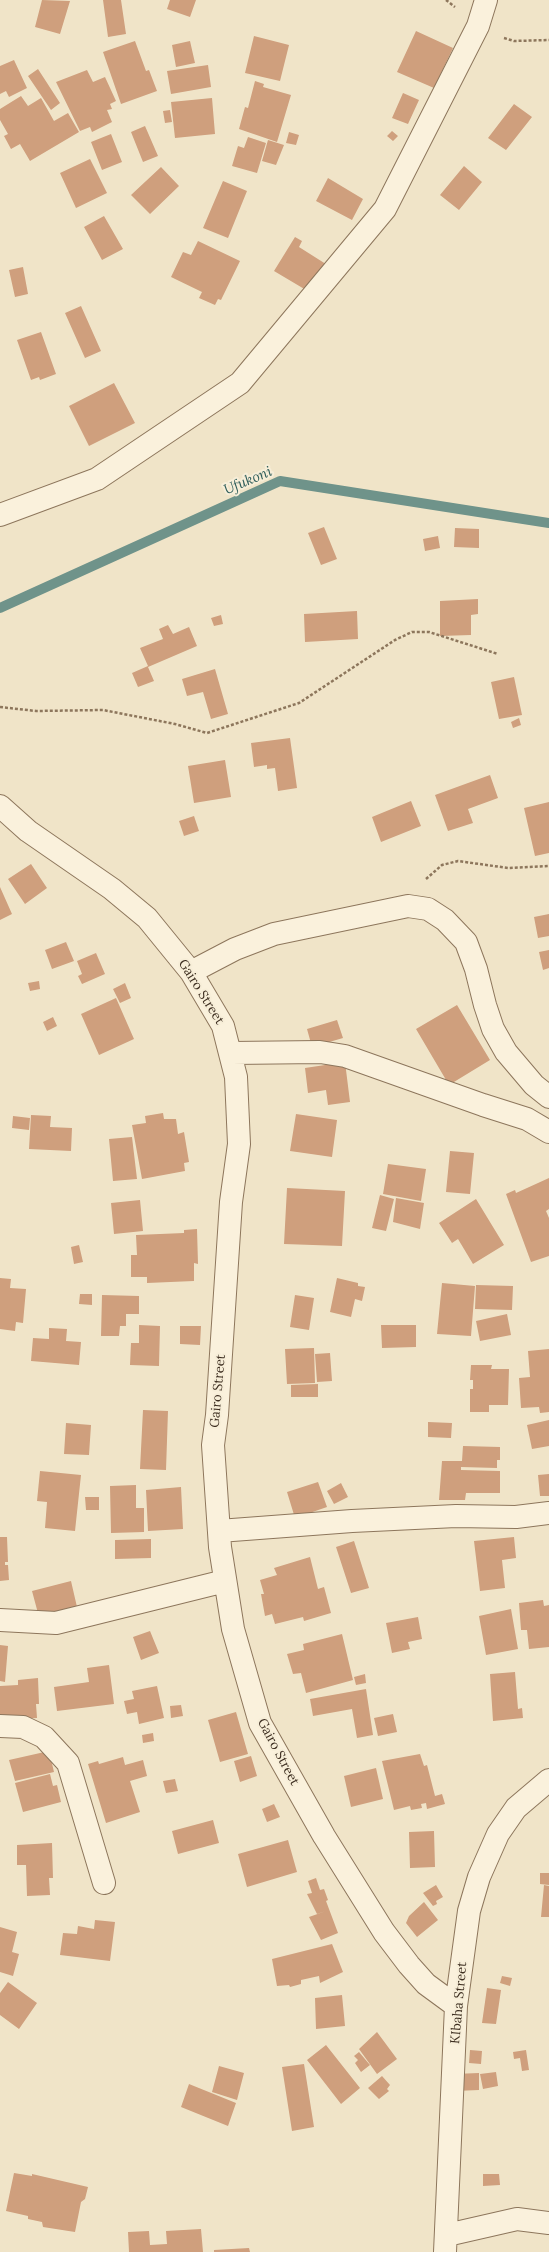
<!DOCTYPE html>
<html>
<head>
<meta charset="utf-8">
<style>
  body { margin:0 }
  canvas { display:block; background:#f0e4c8 }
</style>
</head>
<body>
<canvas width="549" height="2252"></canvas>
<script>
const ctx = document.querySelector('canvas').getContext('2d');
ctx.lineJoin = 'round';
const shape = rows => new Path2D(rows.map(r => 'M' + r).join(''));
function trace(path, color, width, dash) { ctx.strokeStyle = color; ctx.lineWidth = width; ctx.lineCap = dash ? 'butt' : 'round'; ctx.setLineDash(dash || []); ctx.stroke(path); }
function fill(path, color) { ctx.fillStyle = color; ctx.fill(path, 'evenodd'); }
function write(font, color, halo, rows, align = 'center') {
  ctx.font = font + ' Lora,serif'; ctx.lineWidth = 4; ctx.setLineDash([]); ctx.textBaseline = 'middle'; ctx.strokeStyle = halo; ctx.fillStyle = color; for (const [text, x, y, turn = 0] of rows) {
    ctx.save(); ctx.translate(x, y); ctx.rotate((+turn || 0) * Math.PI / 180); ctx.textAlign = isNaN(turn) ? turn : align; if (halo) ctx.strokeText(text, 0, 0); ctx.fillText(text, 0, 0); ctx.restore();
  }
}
const stream = shape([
  [0,608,280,481,549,523]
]);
const building = shape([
  [42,0,70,1,60,34,35,27],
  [103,0,121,0,126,34,108,37],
  [170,0,196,0,190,17,167,9],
  [416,31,453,48,434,88,397,72],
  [254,36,289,45,280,81,245,73],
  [135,41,146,71,149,70,157,91,121,104,103,52],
  [190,41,195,63,176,67,172,45],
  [14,60,27,88,9,97,6,91,0,94,0,66],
  [208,65,211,87,171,94,167,71],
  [38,69,60,103,51,110,28,76],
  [87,70,93,82,105,77,116,101,110,104,112,109,107,110,112,122,92,132,90,127,80,131,56,82],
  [255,81,264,84,263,87,291,95,277,142,239,129,245,107,248,108],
  [403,93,419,100,408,124,392,118],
  [21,96,28,106,41,98,54,121,68,113,79,132,30,161,20,144,11,149,4,136,8,134,0,120,0,109],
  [212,98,215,134,175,138,171,102],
  [514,104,532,117,506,150,488,138],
  [170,110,172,122,165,123,163,111],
  [145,126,158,156,143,162,131,132],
  [392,131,398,136,393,141,387,136],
  [289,132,299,135,296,145,286,143],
  [111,134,122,162,102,170,91,142],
  [248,137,266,143,257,173,232,166,238,146,244,148],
  [268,140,284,145,276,165,262,161],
  [90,159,107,193,76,208,60,173],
  [464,166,482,182,459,210,440,195],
  [161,167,179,186,150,214,131,195],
  [328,178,363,199,352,220,316,201],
  [223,181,247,191,228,238,203,228],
  [104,216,123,249,102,260,84,227],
  [295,237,302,241,299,247,329,266,306,290,274,271],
  [198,241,240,261,221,300,218,299,215,305,199,298,202,292,171,277,183,252,191,255],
  [23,267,28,294,15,297,9,270],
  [81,306,101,351,85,358,65,313],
  [41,332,56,374,40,380,39,377,31,380,17,340],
  [114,383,135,423,89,446,69,406],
  [324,527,337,559,321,565,308,533],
  [455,528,479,529,479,548,454,547],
  [438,536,440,548,425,551,423,539],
  [478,599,478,614,471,615,471,635,440,636,440,601],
  [357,611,358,639,305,642,304,614],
  [221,615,223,624,214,626,211,618],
  [168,625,173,634,189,627,197,646,148,667,154,681,138,687,132,673,148,666,140,648,163,639,159,629],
  [215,669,228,714,211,719,203,692,187,696,182,679],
  [514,677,522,715,499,719,491,682],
  [519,718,521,725,513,728,511,722],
  [290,738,297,788,278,791,275,768,267,769,267,765,254,767,251,743],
  [225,760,231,797,194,803,188,766],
  [490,775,498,798,468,809,473,823,448,831,435,795],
  [411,801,421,826,381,842,372,817],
  [549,802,549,853,535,856,524,808],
  [194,816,199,831,184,836,179,821],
  [31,864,47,888,25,904,8,879],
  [0,887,12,914,0,920],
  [549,914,549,936,538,938,534,917],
  [66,942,74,961,52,969,45,950],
  [549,950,549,968,543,970,539,952],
  [96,953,105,974,82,984,78,976,82,974,77,961],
  [39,981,40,989,30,991,28,983],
  [125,983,131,998,120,1003,113,989],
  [116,998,134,1039,99,1055,81,1014],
  [457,1005,490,1060,449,1085,416,1029],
  [53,1017,57,1026,47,1031,43,1022],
  [337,1020,343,1038,312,1047,307,1029],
  [345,1062,350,1102,328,1105,326,1090,308,1093,305,1068],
  [163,1113,164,1119,176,1119,178,1134,184,1132,189,1162,184,1163,185,1171,142,1179,132,1125,146,1123,145,1116],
  [296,1114,337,1120,332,1157,290,1151],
  [31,1115,51,1116,50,1127,72,1128,71,1151,29,1149],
  [13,1116,30,1118,29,1130,12,1128],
  [132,1137,137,1179,113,1181,109,1139],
  [450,1151,474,1153,470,1194,446,1192],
  [388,1164,426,1169,421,1201,383,1194],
  [549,1178,549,1209,546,1211,549,1218,549,1256,531,1262,506,1194,515,1190,516,1193],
  [287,1188,345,1191,342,1246,284,1244],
  [380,1195,394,1199,386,1231,372,1228],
  [396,1198,424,1203,420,1229,393,1222],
  [476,1199,504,1245,473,1264,458,1239,452,1243,439,1223],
  [140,1200,143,1231,114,1234,111,1203],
  [197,1229,198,1264,194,1263,194,1281,147,1283,147,1277,131,1277,131,1255,137,1255,136,1235,184,1233,184,1230],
  [79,1245,83,1262,74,1264,71,1247],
  [0,1278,11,1279,10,1288,26,1289,23,1323,16,1322,15,1331,0,1329],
  [337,1278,358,1283,358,1286,365,1287,362,1301,355,1299,351,1317,330,1312],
  [442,1283,475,1286,471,1336,437,1334],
  [476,1285,513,1286,512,1310,475,1309],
  [80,1294,92,1294,92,1305,79,1304],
  [102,1295,139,1296,139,1314,126,1314,126,1326,120,1326,119,1336,101,1336],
  [295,1295,314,1298,309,1330,290,1327],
  [507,1314,511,1335,480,1341,476,1321],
  [139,1325,160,1326,159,1366,130,1365,131,1343,139,1343],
  [381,1325,416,1325,416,1347,382,1348],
  [180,1326,201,1326,200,1345,180,1344],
  [49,1328,67,1329,66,1341,81,1342,79,1365,31,1361,33,1338,49,1339],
  [314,1348,315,1383,287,1384,285,1349],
  [549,1349,549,1412,540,1413,539,1407,521,1408,519,1378,530,1377,528,1351],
  [330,1353,332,1381,317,1382,315,1354],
  [471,1365,492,1365,491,1369,509,1369,508,1405,489,1405,489,1412,470,1412,470,1389,473,1389,473,1380,470,1380],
  [318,1384,318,1397,291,1397,291,1385],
  [143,1410,168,1411,166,1470,140,1469],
  [549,1420,549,1446,532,1449,527,1425],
  [428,1422,452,1423,451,1438,428,1437],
  [66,1423,91,1425,89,1455,64,1454],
  [463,1446,500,1447,500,1460,497,1460,497,1468,461,1467,461,1470,500,1471,500,1493,466,1493,465,1500,439,1500,442,1461,462,1461],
  [40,1471,81,1475,75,1531,45,1528,47,1502,37,1501],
  [549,1474,549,1496,540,1496,538,1475],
  [318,1482,327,1507,295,1518,287,1492],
  [341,1483,348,1497,334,1504,327,1491],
  [136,1485,136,1508,144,1508,144,1532,111,1533,110,1486],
  [181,1487,183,1529,148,1531,146,1490],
  [85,1497,99,1497,99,1510,86,1510],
  [0,1537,7,1537,8,1562,5,1562,5,1565,8,1565,9,1580,0,1581],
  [514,1537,516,1558,502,1560,505,1588,480,1591,474,1541],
  [151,1539,151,1558,115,1559,115,1540],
  [354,1541,369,1588,351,1593,336,1547],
  [310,1557,318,1589,324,1587,331,1613,304,1621,303,1617,275,1624,272,1614,265,1616,261,1594,264,1594,260,1580,277,1575,274,1568],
  [71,1581,77,1607,39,1617,32,1591],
  [543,1600,544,1606,549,1605,549,1647,529,1649,527,1630,521,1630,519,1603],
  [511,1609,518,1649,486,1655,479,1616],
  [418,1617,422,1639,408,1642,410,1649,392,1653,386,1623],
  [150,1631,159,1653,141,1660,133,1637],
  [342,1634,353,1680,306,1693,301,1673,293,1674,287,1654,304,1650,303,1644],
  [0,1645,8,1646,5,1682,0,1681],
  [109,1665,114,1704,57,1711,54,1687,89,1682,87,1668],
  [515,1672,518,1709,522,1708,523,1718,493,1721,490,1674],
  [365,1674,366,1683,356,1685,354,1677],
  [38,1678,39,1704,36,1704,37,1718,0,1720,0,1686,18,1685,18,1680],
  [157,1686,164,1718,139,1724,137,1712,127,1714,124,1701,134,1699,132,1691],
  [366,1689,373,1735,357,1738,352,1709,313,1716,310,1699],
  [181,1705,183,1716,171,1718,170,1706],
  [236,1712,248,1754,220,1762,208,1720],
  [393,1714,397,1732,378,1736,374,1718],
  [153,1733,154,1741,143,1743,142,1735],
  [49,1751,54,1772,15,1781,9,1760],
  [420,1754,424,1766,427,1765,435,1796,442,1794,445,1804,427,1809,426,1803,421,1804,422,1808,411,1810,410,1806,394,1810,382,1761],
  [251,1756,257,1776,240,1782,234,1761],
  [123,1757,125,1765,143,1760,147,1776,130,1781,140,1812,106,1823,88,1764,98,1761,99,1764],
  [376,1768,383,1799,351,1807,344,1776],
  [50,1774,53,1786,57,1785,61,1802,23,1812,15,1783],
  [175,1779,178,1791,166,1793,163,1781],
  [274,1804,280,1817,267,1822,262,1809],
  [213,1820,219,1843,178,1854,172,1831],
  [434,1831,435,1867,410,1868,409,1832],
  [288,1840,297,1872,247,1887,238,1854],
  [52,1843,53,1878,49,1878,50,1895,27,1896,26,1865,17,1865,17,1845],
  [540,1873,549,1873,549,1885,540,1884],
  [316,1878,320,1890,324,1889,328,1900,326,1901,338,1933,321,1940,309,1917,326,1911,317,1914,307,1894,312,1893,308,1881],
  [436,1885,443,1897,436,1901,437,1904,433,1906,423,1893],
  [544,1885,549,1886,549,1917,541,1917],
  [424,1902,438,1920,417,1937,406,1923,409,1916],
  [95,1920,115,1922,110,1961,60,1955,63,1933,77,1934,78,1926,94,1929],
  [0,1927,17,1932,12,1952,19,1954,13,1976,0,1972],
  [332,1944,343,1972,320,1983,319,1976,301,1980,301,1984,290,1987,289,1985,277,1986,272,1959],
  [502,1976,512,1978,510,1986,500,1983],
  [8,1982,37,2003,19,2029,0,2015,0,1993],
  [487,1988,501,1990,496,2024,482,2023],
  [342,1995,345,2026,316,2029,315,1998],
  [377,2032,397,2059,377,2074,359,2049],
  [326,2045,360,2088,341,2104,307,2060],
  [470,2050,482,2051,481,2064,469,2063],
  [526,2050,529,2070,522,2071,520,2058,514,2059,513,2052],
  [359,2052,370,2065,361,2072,355,2063,358,2060,354,2056],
  [304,2064,314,2127,292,2131,282,2067],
  [219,2066,244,2073,237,2100,212,2092],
  [496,2072,498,2086,483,2089,480,2074],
  [479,2073,479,2090,455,2091,454,2074],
  [382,2076,390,2085,387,2089,389,2091,379,2099,368,2088],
  [189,2084,236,2103,228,2126,181,2107],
  [14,2173,32,2176,32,2174,88,2187,85,2199,81,2202,75,2232,43,2227,42,2222,28,2219,28,2216,6,2211],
  [483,2174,499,2174,500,2185,483,2186],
  [201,2229,203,2252,129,2252,128,2232,149,2231,150,2245,167,2244,166,2231],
  [249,2248,250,2252,214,2252,214,2250]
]);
const path = shape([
  [446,0,455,7],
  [504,38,514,41,549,40],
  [0,707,36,711,103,710,175,724,207,733,299,703,395,640,412,632,429,632,498,654],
  [426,879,442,865,458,861,508,868,549,866]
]);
const minor = shape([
  [0,515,97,479,240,383,385,209,478,26,486,0],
  [0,806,28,831,112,889,147,918,191,972,223,1026,236,1077,239,1144,231,1202,217,1415,213,1445,220,1547,233,1629,260,1723,324,1836,384,1932,409,1965,426,1984,456,2006],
  [191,972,235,949,274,934,408,906,428,909,445,920,466,942,476,969,485,1005,493,1029,506,1052,534,1085,549,1097],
  [232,1053,320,1052,345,1056,483,1105,527,1119,549,1132],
  [219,1531,352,1521,456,1516,516,1517,549,1513],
  [0,1620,56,1623,225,1581],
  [0,1726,23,1727,44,1737,68,1763,104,1883],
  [447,2235,517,2219,549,2223],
  [445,2252,456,2006,469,1911,479,1877,498,1834,516,1808,549,1780]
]);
const streetNames = [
  ["Gairo Street",201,992,58],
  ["Gairo Street",218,1391,-85],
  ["Gairo Street",278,1752,62],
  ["KIbaha Street",459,2003,-85]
];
const waterNames = [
  ["Ufukoni",248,481,-23]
];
trace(stream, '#6f938a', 10);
fill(building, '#cf9f7d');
trace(minor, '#8d765c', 24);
trace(path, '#8d765c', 2.5, [3, 2]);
trace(minor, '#faf1dc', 22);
write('13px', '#3d2e20', '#f7eed8', streetNames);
write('italic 14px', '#2f5d5a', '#f7eed8', waterNames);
</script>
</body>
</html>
